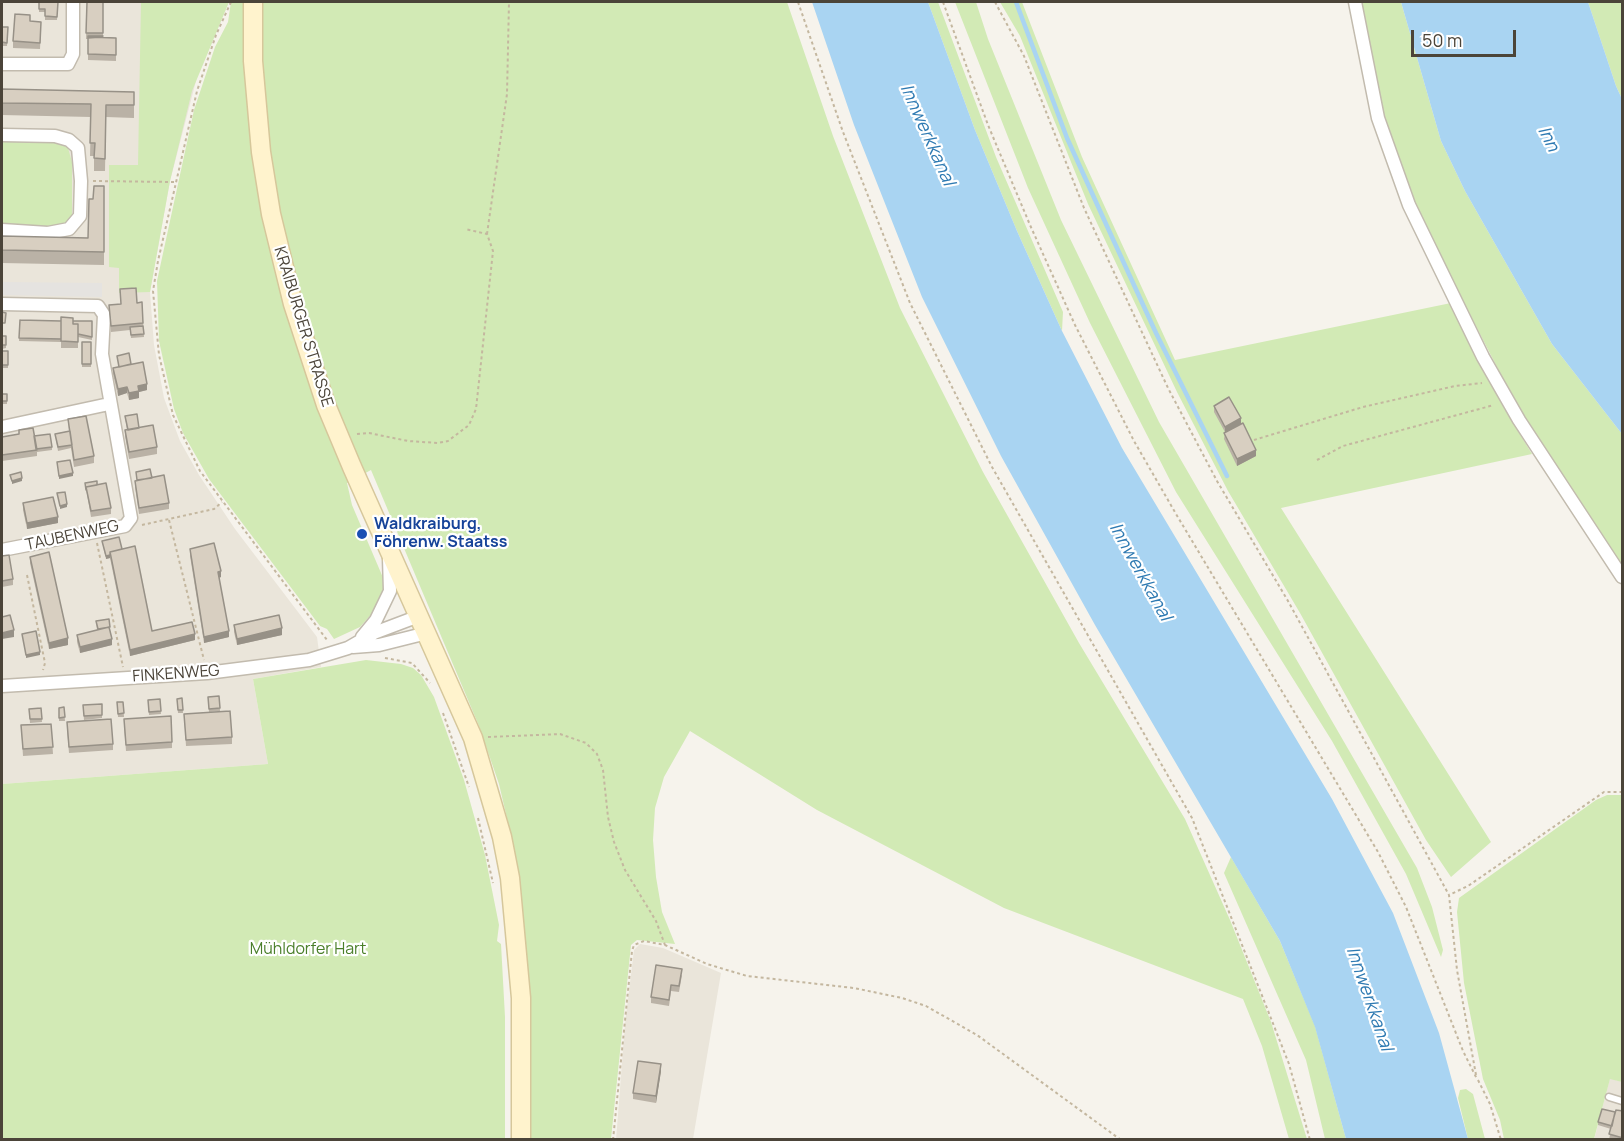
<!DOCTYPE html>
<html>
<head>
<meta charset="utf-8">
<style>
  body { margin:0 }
  #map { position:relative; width:1624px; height:1141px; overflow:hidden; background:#f6f3ec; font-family:Manrope,sans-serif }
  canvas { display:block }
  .frame { position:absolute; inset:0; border:3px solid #4b4439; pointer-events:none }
  .scale { position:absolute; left:1411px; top:30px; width:105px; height:27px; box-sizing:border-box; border:3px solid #4b4439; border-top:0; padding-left:8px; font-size:18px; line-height:21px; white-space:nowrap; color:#4b4439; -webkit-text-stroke:4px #fff; paint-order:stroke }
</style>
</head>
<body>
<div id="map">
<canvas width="1624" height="1141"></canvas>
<div class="frame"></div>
<div class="scale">50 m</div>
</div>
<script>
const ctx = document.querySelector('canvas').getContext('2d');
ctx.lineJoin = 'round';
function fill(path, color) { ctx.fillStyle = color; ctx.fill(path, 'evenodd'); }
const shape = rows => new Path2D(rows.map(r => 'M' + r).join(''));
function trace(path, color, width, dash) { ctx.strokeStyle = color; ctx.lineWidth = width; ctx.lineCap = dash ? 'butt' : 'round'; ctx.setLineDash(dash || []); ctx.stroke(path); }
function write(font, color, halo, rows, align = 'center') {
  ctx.font = font + ' Manrope,sans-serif'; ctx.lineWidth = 4.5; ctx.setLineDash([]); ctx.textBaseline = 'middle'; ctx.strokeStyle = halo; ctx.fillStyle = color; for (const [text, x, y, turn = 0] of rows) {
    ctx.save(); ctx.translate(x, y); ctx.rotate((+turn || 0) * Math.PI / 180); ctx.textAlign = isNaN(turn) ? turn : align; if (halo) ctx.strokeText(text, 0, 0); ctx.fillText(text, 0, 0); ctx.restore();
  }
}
const residential = shape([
  [2,2,198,2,196,81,170,181,150,292,154,345,164,398,180,441,199,475,235,529,317,637,321,667,253,679,268,764,2,784],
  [640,944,663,948,721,973,693,1139,616,1140,625,1024,634,950],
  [1610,1078,1622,1082,1622,1139,1594,1140]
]);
const green = shape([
  [141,2,229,2,192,91,170,181,150,292,119,293,119,268,109,267,109,165,138,165],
  [231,2,787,2,833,136,900,308,983,472,1079,643,1185,819,1230,920,1271,1022,1307,1139,1289,1139,1262,1046,1243,999,1004,908,817,810,690,731,664,777,655,808,653,840,656,877,662,912,675,944,637,940,631,945,611,1139,529,1139,527,969,522,903,513,844,499,784,479,726,371,470,347,483,352,505,384,580,383,596,377,608,360,627,334,639,327,629,320,626,209,479,183,433,174,409,159,341,157,281,194,110,215,47,228,22],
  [928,2,938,2,996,157,1063,312,1062,331,1017,231,975,130],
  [955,2,976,2,988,39,1061,220,1159,422,1417,868,1432,907,1443,950,1441,957,1406,874,1332,741,1176,492,1090,323,1028,188],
  [1000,2,1022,2,1082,157,1175,360,1451,303,1504,408,1532,454,1281,508,1491,842,1451,877,1426,840,1300,613,1228,491,1177,392,1088,204,1020,36],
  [1360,2,1401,2,1441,141,1465,191,1552,344,1622,434,1622,566,1518,408,1424,225,1386,127],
  [1588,2,1622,2,1622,99,1616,86],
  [2,139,56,141,68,148,72,162,72,215,69,221,57,227,2,225],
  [366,660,401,664,413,668,421,675,434,697,464,780,485,855,499,925,497,941,501,944,505,1017,505,1139,2,1139,2,784,268,764,253,679],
  [1607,795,1622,795,1622,1082,1610,1079,1594,1139,1504,1139,1500,1120,1483,1079,1464,983,1457,912,1459,898,1596,800],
  [1231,857,1280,941,1315,1026,1346,1139,1325,1139,1306,1060,1224,873],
  [1466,1089,1473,1094,1485,1139,1468,1139,1458,1098,1460,1090]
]);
const parking = shape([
  [2,282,102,283,102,297,2,295]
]);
const water = shape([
  [812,2,928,2,975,130,1017,231,1062,331,1122,448,1332,799,1393,913,1439,1033,1468,1139,1346,1139,1315,1027,1280,941,1095,625,1001,456,922,297,854,125],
  [1401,2,1588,2,1616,86,1622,99,1622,434,1552,344,1465,191,1441,141]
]);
const stream = shape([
  [1016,2,1067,138,1106,224,1156,333,1227,476]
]);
const path = shape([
  [231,2,216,35,197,91,158,261,153,291,159,355,173,415,200,471,327,640],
  [798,2,843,132,910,303,992,467,1192,818,1289,1064,1310,1140],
  [943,2,988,125,1030,225,1075,325,1134,441,1176,514,1378,852,1406,907,1463,1051,1477,1079],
  [995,2,1024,56,1084,208,1168,388,1217,481,1288,601,1449,895],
  [93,181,174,182],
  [487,234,507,94,509,2],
  [357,434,369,433,408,441,438,443,448,441,469,425,476,409,493,251,487,234,465,229],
  [1254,440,1363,407,1455,386,1482,383],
  [1317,460,1343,446,1494,405],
  [169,520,204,660],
  [142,525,214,509,222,502],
  [97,543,123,667],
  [27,575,45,663,43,670],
  [385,658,412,663,430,683],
  [443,713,469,787],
  [488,737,560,734,586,743,597,754,603,770,608,817,614,842,625,870,656,921,665,945],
  [478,818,493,883],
  [1476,1075,1457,970,1449,895,1468,886,1604,792,1622,792],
  [1478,1080,1490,1104,1501,1140],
  [613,1140,632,951,634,945,644,941,665,945,707,964,747,976,854,988,902,998,926,1006,977,1035,1121,1140]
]);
const service = shape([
  [1609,1097,1622,1101]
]);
const minor = shape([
  [1355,2,1378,118,1409,205,1483,357,1519,420,1622,577],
  [2,64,68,64,73,54,73,2],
  [2,135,55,136,69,140,78,148,81,181,80,216,69,229,48,233,2,230],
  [2,304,98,306,104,315,102,354,131,518,125,526,2,550],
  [2,427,109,404],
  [362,637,376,620,390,591,389,558],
  [353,647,379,645,427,633],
  [2,686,207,673,309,660,348,648,374,633,419,616]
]);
const secondary = shape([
  [253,2,253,61,261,152,271,214,293,304,326,405,352,467,473,738,502,837,510,878,521,998,521,1140]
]);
const wall = shape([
  [39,2,58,2,57,20,45,20,45,12,39,12],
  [83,2,109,2,103,2,103,37,116,38,116,61,88,60,88,39,86,39,87,2],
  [2,27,8,27,7,46,2,46],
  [41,28,40,49,13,48,13,41],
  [2,89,134,92,134,118,106,117,105,171,94,171,94,156,90,156,91,117,2,115],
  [104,186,104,265,2,263,2,236,88,238,93,199],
  [120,289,137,303,142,302,144,337,131,338,130,330,111,332,109,305,121,304],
  [20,320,73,324,92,321,92,340,78,337,78,335,78,348,61,348,61,342,19,341],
  [2,336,6,336,6,348,2,349],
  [82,342,91,342,91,367,82,367],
  [2,351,8,351,8,368,2,368],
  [117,356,131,364,147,390,139,392,139,398,129,400,127,393,118,396,113,374,113,368,119,367],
  [2,394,7,394,7,404,2,404],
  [1214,406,1241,424,1256,456,1237,466,1224,439,1225,432,1214,412],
  [125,416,139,428,157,447,157,454,129,459,125,436,125,430,127,430],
  [68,419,94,456,94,463,74,467,71,448,58,451,55,434,69,431],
  [34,436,52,447,52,450,37,452,37,456,2,461,2,437],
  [136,472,152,478,169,503,169,509,139,514,135,487,135,481,137,481],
  [85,483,97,485,111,508,111,514,91,517],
  [23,503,58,523,27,529,23,510],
  [102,541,122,549,152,631,195,640,130,656,110,558,106,559],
  [190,549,221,577,219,578,229,637,204,643,190,556],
  [2,556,13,579,13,585,2,587],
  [30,557,68,645,49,649,30,563],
  [96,621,110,627,110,630,112,645,80,653,77,642,77,635,97,630],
  [234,625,282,635,237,645,234,632],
  [219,696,220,711,209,712,208,697],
  [182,698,183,713,178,713,177,699],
  [160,699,161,714,149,715,148,700],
  [117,702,123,702,124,717,118,717],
  [102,704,102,718,84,720,83,705],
  [64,707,65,721,59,721,59,708],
  [41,708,42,722,30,723,29,709],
  [184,714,232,737,232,744,186,746],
  [51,724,53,754,23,756,21,725],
  [124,725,172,742,172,748,126,751],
  [67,729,113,744,113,750,69,753],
  [682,975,679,992,671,991,669,1006,651,1003,651,997],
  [661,1071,656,1103,633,1099,633,1093],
  [1623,1111,1623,1140,1609,1140,1611,1129,1598,1125,1598,1122,1615,1112]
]);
const shadedWall = shape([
  [147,384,147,390,139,392,139,398,129,400,129,393,138,386],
  [127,387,127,393,118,396,118,389],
  [1241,418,1241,424,1225,433,1225,427],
  [1256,450,1256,456,1237,466,1237,459],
  [73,473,73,476,59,479,59,476],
  [22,478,22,481,12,484,12,481],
  [67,504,67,507,60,509,60,506],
  [58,517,58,523,27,529,27,523],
  [110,555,110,558,106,559,106,556],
  [221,571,221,577,218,578,218,572],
  [282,628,282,635,237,645,237,639],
  [14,630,14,637,2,639,2,633],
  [229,631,229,637,204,643,204,637],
  [195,634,195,640,130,656,130,650],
  [68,638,68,645,49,649,49,643],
  [112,639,112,645,80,653,80,647],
  [40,652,40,655,26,658,26,655],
  [661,1064,661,1071,656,1103,656,1096]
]);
const building = shape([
  [39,2,58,2,57,17,45,16,45,9,39,9,39,2],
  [87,2,103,2,103,33,86,33,87,2],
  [15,14,30,15,30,21,41,22,40,43,13,41,15,14],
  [2,27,8,27,7,43,2,42,2,27],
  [88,36,103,36,102,37,88,38,88,36],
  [88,37,116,38,116,55,88,54,88,37],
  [2,89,134,92,134,105,106,105,105,159,94,158,95,143,90,143,91,104,2,103,2,89],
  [94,186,104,186,104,252,2,250,2,236,88,238,89,199,93,199,94,186],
  [136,288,137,303,142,302,143,323,111,326,109,305,121,304,120,289,136,288],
  [2,312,6,313,5,323,2,323,2,312],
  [61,317,73,318,73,324,78,324,78,342,61,341,61,317],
  [20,320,61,321,61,339,19,338,20,320],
  [73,321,92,321,92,337,78,334,78,324,73,324,73,321],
  [143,326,144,334,131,335,130,327,143,326],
  [2,336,6,336,6,345,2,345,2,336],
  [82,342,91,342,91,364,82,364,82,342],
  [2,351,8,351,8,365,2,365,2,351],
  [129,353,131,364,119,367,117,356,129,353],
  [143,362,147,384,138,386,139,391,129,393,127,387,118,389,113,368,143,362],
  [2,394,7,394,7,401,2,401,2,394],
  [1229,397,1241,418,1225,427,1214,406,1229,397],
  [137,414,139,428,128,430,125,416,137,414],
  [86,416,94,456,74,460,68,419,86,416],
  [1243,423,1256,450,1237,459,1224,433,1243,423],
  [153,425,157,447,129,452,125,430,153,425],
  [33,428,37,450,2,455,2,437,19,434,19,430,33,428],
  [70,431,72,445,58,447,55,434,70,431],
  [50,434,52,447,36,449,34,436,50,434],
  [70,460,73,473,59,476,57,462,70,460],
  [150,469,152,478,137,480,136,472,150,469],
  [21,472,22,478,12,481,10,475,21,472],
  [164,475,169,503,139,508,135,481,164,475],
  [97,481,97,485,86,487,86,490,85,483,97,481],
  [106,483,111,508,91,511,86,487,106,483],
  [65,492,67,504,60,506,57,493,65,492],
  [53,497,58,517,27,523,23,503,53,497],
  [119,537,122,549,110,552,110,555,106,556,102,541,119,537],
  [214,543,221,571,218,572,229,631,204,637,190,549,214,543],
  [135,546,152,631,192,622,195,634,130,650,110,552,135,546],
  [49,552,68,638,49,643,30,557,49,552],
  [9,555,13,579,2,581,2,556,9,555],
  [10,615,14,630,2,633,2,617,10,615],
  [279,615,282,628,237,639,234,625,279,615],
  [109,619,110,627,98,629,96,621,109,619],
  [109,627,112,639,80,647,77,635,109,627],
  [36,631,40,652,26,655,22,634,36,631],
  [219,696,220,708,209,709,208,697,219,696],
  [182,698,183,710,178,710,177,699,182,698],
  [160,699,161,711,149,712,148,700,160,699],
  [117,702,123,702,124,713,118,714,117,702],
  [102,704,102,715,84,716,83,705,102,704],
  [64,707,65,717,59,718,59,708,64,707],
  [41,708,42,719,30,719,29,709,41,708],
  [230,711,232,737,186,740,184,714,230,711],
  [171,716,172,742,126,745,124,719,171,716],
  [111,719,113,744,69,747,67,722,111,719],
  [51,724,53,747,23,749,21,725,51,724],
  [656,965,682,969,679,986,671,985,669,1000,651,997,656,965],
  [638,1061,661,1064,656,1096,633,1093,638,1061],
  [1602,1109,1615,1112,1612,1126,1598,1122,1602,1109],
  [1616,1110,1623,1111,1623,1138,1609,1134,1616,1110]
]);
const markers = [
  [362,534,6,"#1a4fb4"]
];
const streetNames = [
  ["KRAIBURGER STRASSE",303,327,73],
  ["TAUBENWEG",72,536,-12],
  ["FINKENWEG",176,674,-4]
];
const transitNames = [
  ["Waldkraiburg,",374,525],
  ["Föhrenw. Staatss",374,543]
];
const parkNames = [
  ["Mühldorfer Hart",308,950]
];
const waterNames = [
  ["Innwerkkanal",927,135,66],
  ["Inn",1548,139,64],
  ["Innwerkkanal",1140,572,61],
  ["Innwerkkanal",1369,999,71]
];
fill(residential, '#eae5da');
fill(green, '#d2eab5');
fill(parking, '#e5e3e0');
fill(water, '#a9d4f2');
trace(stream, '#a9d4f2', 4.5);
trace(service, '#c2bbae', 9);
trace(minor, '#c2bbae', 15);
trace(secondary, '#d6c79b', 21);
trace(path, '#c4b79f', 2, [3, 3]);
trace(service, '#fff', 6);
trace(minor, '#fff', 12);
trace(secondary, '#fff3cd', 18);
fill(wall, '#bab2a6');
fill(shadedWall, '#979187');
fill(building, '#d8cfc1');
trace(building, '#979187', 1.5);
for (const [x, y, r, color] of markers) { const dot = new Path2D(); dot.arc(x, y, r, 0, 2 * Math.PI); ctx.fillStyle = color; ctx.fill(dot); trace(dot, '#fff', 2); }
write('16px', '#4b4439', '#fff', streetNames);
write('bold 16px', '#164399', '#fff', transitNames, 'left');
write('16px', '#4a7f2a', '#fff', parkNames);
write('italic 18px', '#2e7ab2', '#fff', waterNames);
</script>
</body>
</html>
